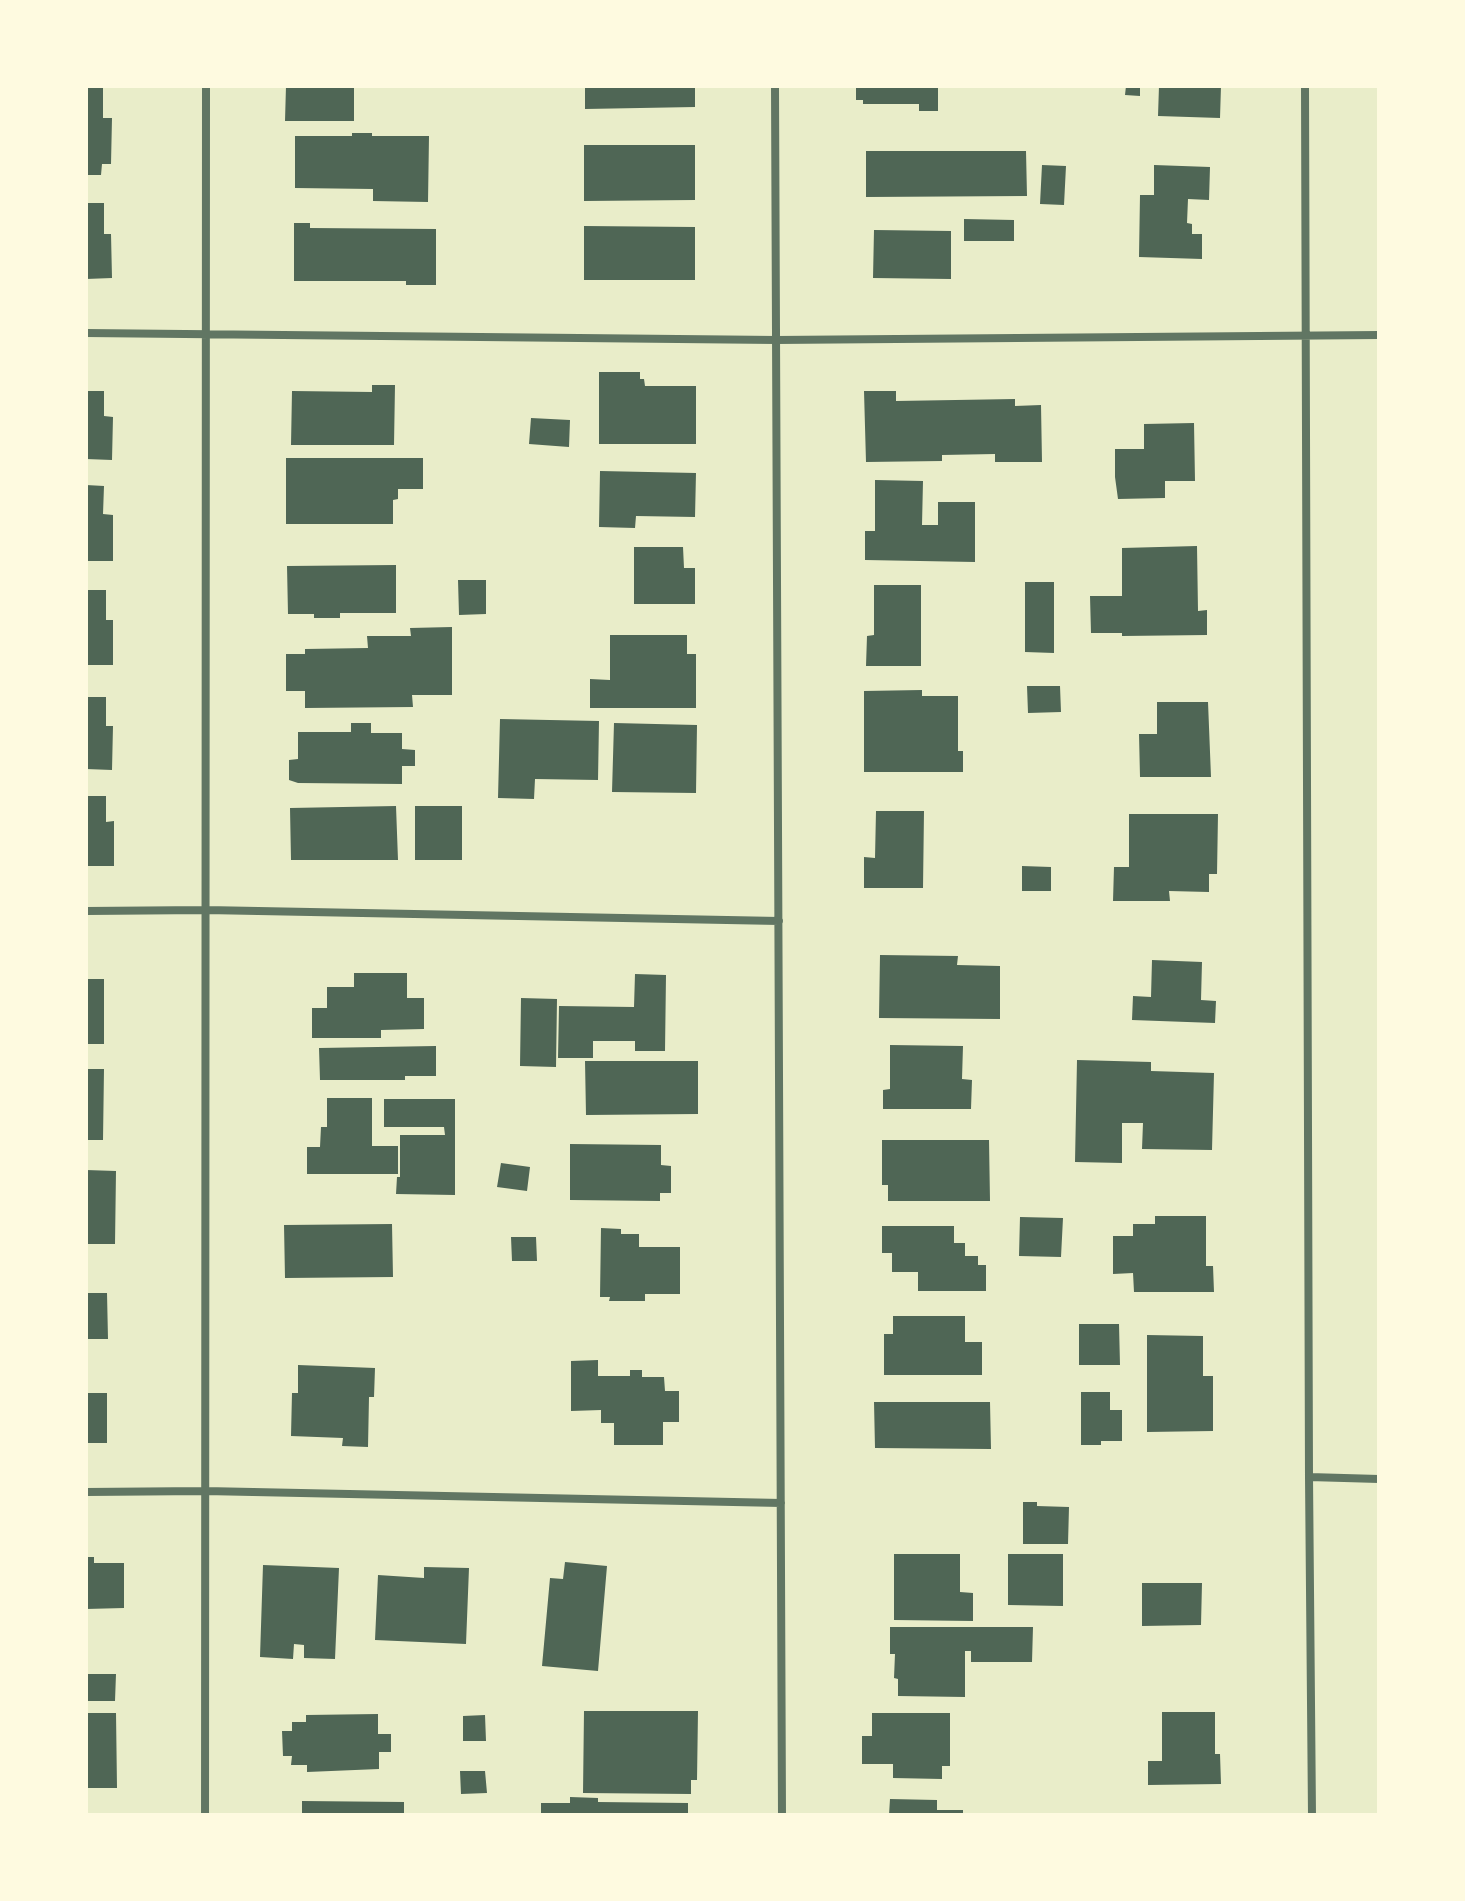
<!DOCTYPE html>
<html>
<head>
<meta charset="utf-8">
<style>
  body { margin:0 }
  #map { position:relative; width:1465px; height:1901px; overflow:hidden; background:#e9edc9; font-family:"Golos Text",sans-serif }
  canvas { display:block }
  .frame { position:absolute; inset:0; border:88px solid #fefae0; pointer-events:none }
</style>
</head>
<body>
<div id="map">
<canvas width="1465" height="1901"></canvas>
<div class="frame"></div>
</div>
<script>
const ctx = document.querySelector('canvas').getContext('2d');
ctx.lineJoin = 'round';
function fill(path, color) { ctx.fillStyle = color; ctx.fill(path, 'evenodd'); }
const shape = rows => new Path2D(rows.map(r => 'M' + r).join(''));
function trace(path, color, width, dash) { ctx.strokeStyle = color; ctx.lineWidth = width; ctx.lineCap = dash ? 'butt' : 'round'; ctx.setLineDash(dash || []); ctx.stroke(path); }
const building = shape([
  [286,86,354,86,354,121,285,121],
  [585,86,695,86,695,107,585,109],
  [856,86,938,86,938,111,919,111,919,104,863,104,863,100,856,100],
  [1126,86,1140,86,1140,96,1125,95],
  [1159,86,1221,86,1220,118,1158,116],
  [86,88,103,88,103,118,112,118,111,164,102,164,101,175,86,175],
  [352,133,372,133,372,136,429,136,428,202,373,201,373,189,295,188,295,136,352,136],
  [584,145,695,145,695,200,584,201],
  [866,151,1026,151,1027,196,866,197],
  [1042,165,1066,166,1064,205,1040,204],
  [1154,165,1210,167,1209,200,1188,199,1187,223,1192,224,1192,234,1202,234,1202,259,1139,257,1140,195,1154,195],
  [86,203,104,203,104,234,111,234,112,278,86,279],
  [964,219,1014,220,1014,241,964,241],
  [294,223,310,223,310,228,436,229,436,285,406,285,406,281,294,281],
  [584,226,695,227,695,280,584,280],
  [874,230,951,231,951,279,873,278],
  [599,372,640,372,640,379,644,379,645,386,696,386,696,444,599,444],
  [372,385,395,385,394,445,291,445,292,391,372,392],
  [86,391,104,391,104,416,113,417,112,460,86,459],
  [864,391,896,391,896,401,1015,399,1015,406,1041,405,1042,462,995,462,995,454,942,455,942,461,866,462],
  [531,418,570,420,569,447,529,444],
  [1194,423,1195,481,1165,481,1165,498,1118,499,1115,477,1115,449,1144,449,1144,424],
  [286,458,423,458,423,489,398,489,398,499,393,500,393,524,286,524],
  [600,471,696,473,695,517,636,516,635,528,599,527],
  [875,480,923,481,922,525,938,525,938,502,975,502,975,562,865,560,865,531,875,531],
  [86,485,104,486,103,514,113,515,113,561,86,561],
  [1197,546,1198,611,1207,610,1207,635,1122,636,1122,633,1091,633,1090,596,1122,596,1122,548],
  [634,547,683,547,684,568,695,568,695,604,634,604],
  [396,565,396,613,340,613,340,618,314,618,314,614,288,614,287,566],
  [458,580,486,580,486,614,459,615],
  [1025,582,1054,582,1054,653,1025,652],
  [874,585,921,585,921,666,866,666,867,636,874,635],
  [86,590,106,590,106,620,113,620,113,665,86,665],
  [452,627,452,695,412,695,413,707,305,708,305,691,286,691,286,654,305,654,305,649,368,648,367,636,411,636,410,628],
  [610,635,687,635,687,654,696,654,696,708,590,708,590,679,610,680],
  [1027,686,1060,686,1061,712,1028,713],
  [922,690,922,696,958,696,958,751,963,751,963,772,864,772,864,691],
  [86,697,106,697,106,726,113,726,112,770,86,769],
  [1157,702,1208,702,1211,777,1140,777,1139,734,1157,734],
  [500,719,599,721,598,780,535,779,534,799,498,798],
  [351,723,371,723,371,733,402,733,402,749,415,750,415,766,402,766,402,784,298,783,289,780,289,760,298,759,298,732,351,732],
  [614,723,697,725,696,793,612,792],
  [86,796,106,796,106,822,114,821,114,866,86,866],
  [396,806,398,860,291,860,290,808],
  [415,806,462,806,462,860,415,860],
  [876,811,924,811,923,888,864,888,864,857,875,858],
  [1129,814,1218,814,1217,874,1209,874,1209,892,1169,891,1170,901,1113,901,1114,867,1129,867],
  [1022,866,1051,867,1051,891,1022,891],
  [880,955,958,956,957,965,1000,966,1000,1019,879,1018],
  [1152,960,1202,962,1201,1000,1216,1001,1215,1023,1132,1020,1133,996,1151,997],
  [354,973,407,973,407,998,424,998,424,1029,381,1030,381,1038,312,1038,312,1008,327,1008,327,987,354,987],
  [635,974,666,975,665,1051,635,1051,635,1041,593,1041,593,1058,558,1058,559,1006,634,1007],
  [86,979,104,979,104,1044,86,1044],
  [521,998,557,999,556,1067,520,1066],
  [890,1045,963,1046,962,1079,972,1080,971,1109,883,1109,883,1090,890,1089],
  [436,1046,436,1076,405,1076,405,1080,320,1080,319,1048],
  [1077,1060,1151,1062,1151,1071,1214,1073,1212,1150,1142,1149,1143,1123,1122,1123,1122,1163,1075,1162],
  [585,1061,698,1061,698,1114,586,1115],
  [86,1069,104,1069,103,1140,86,1140],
  [327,1098,372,1098,372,1146,398,1146,398,1174,307,1174,307,1147,320,1147,321,1127,327,1127],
  [384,1099,455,1099,455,1195,396,1194,397,1177,400,1177,400,1135,445,1135,444,1127,384,1127],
  [882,1140,989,1140,990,1201,888,1201,888,1185,882,1185],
  [570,1144,661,1145,661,1165,671,1166,671,1193,660,1193,660,1201,570,1200],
  [501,1163,530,1167,527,1191,497,1187],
  [86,1170,116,1171,115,1244,86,1244],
  [1155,1216,1206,1216,1206,1266,1213,1266,1214,1292,1134,1292,1133,1273,1113,1274,1113,1236,1133,1236,1133,1224,1155,1224],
  [1020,1217,1063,1218,1061,1257,1019,1256],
  [392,1224,393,1277,285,1278,284,1225],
  [882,1226,954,1226,954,1243,965,1243,965,1256,978,1256,978,1265,986,1265,986,1291,918,1291,918,1272,892,1272,892,1253,882,1253],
  [601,1228,621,1229,621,1234,639,1234,639,1247,680,1247,680,1294,645,1294,645,1301,609,1301,610,1297,600,1297],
  [511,1237,536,1237,537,1261,512,1261],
  [86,1293,107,1293,108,1339,86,1339],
  [893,1316,965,1316,965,1342,982,1342,982,1375,884,1375,884,1334,893,1334],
  [1079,1324,1119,1324,1120,1365,1079,1365],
  [1147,1335,1203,1336,1203,1376,1213,1376,1213,1431,1147,1432],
  [598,1360,598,1376,630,1376,630,1370,642,1370,642,1377,664,1377,665,1391,679,1391,679,1422,663,1422,663,1445,614,1445,614,1423,601,1423,601,1410,571,1411,571,1361],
  [298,1365,375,1368,374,1397,369,1397,368,1447,342,1446,343,1438,291,1436,292,1393,298,1393],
  [1081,1392,1110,1392,1110,1410,1122,1410,1122,1441,1101,1441,1101,1445,1081,1445],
  [86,1393,107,1393,107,1443,86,1443],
  [874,1402,990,1402,991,1449,875,1448],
  [1023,1502,1037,1502,1037,1506,1069,1507,1068,1544,1023,1544],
  [894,1554,960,1554,960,1592,973,1593,973,1621,894,1620],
  [1008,1554,1063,1554,1063,1606,1008,1605],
  [86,1557,94,1557,94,1563,124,1563,124,1608,86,1609],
  [565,1562,607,1566,598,1671,542,1666,550,1578,563,1579],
  [263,1565,339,1568,335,1659,304,1658,304,1645,294,1644,293,1659,260,1657],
  [424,1567,469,1568,466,1644,375,1640,378,1575,424,1578],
  [1142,1583,1202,1583,1201,1625,1142,1626],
  [890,1627,1033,1627,1032,1662,971,1662,971,1651,965,1651,965,1697,898,1696,898,1679,894,1678,895,1654,890,1654],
  [86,1674,116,1674,115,1701,86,1701],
  [584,1711,698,1711,697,1780,691,1780,691,1794,583,1793],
  [1162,1712,1215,1712,1215,1754,1220,1754,1221,1784,1148,1785,1148,1761,1162,1761],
  [86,1713,116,1713,117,1788,86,1788],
  [872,1713,950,1713,950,1766,942,1766,942,1779,893,1778,893,1764,862,1764,862,1736,872,1736],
  [378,1714,378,1734,391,1734,391,1752,379,1752,379,1769,307,1772,307,1765,291,1765,292,1756,283,1756,282,1731,292,1731,292,1722,306,1722,306,1715],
  [485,1715,486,1741,463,1741,463,1716],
  [460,1771,485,1771,487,1793,461,1794],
  [570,1797,598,1798,598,1802,688,1803,688,1815,541,1815,541,1803,570,1803],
  [890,1799,937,1800,937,1810,963,1810,963,1815,889,1815],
  [302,1801,404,1802,404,1815,302,1815]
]);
const minor = shape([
  [775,86,782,1815],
  [1305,86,1309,1477,1312,1815],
  [86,333,776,340,1379,335],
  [86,911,206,910,779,921],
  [1309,1477,1379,1479],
  [86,1492,205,1491,781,1503],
  [205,1815,206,86]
]);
fill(building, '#4f6655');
trace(minor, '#617663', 8);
</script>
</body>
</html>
